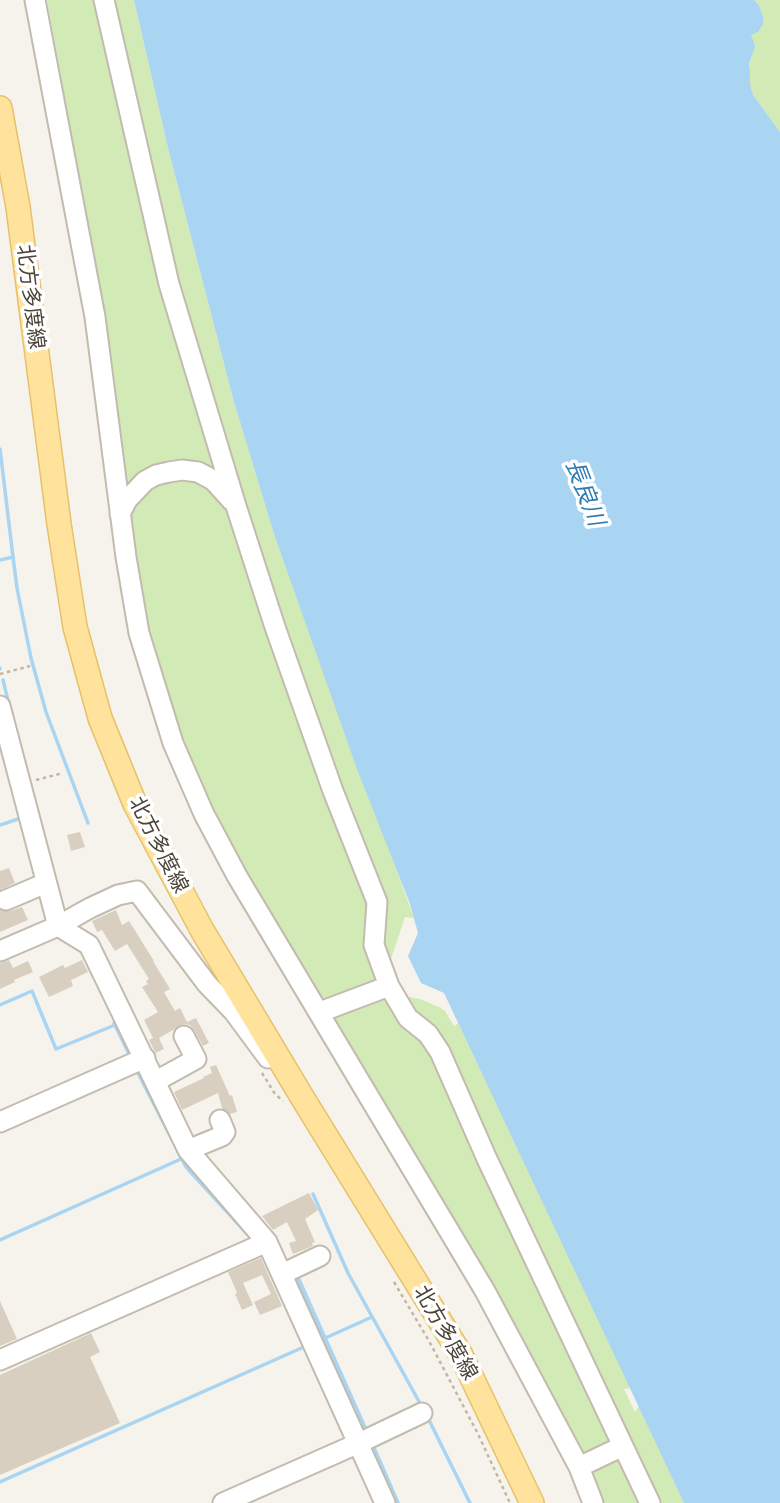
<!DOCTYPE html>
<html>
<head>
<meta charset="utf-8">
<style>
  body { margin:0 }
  canvas { display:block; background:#f6f3ec }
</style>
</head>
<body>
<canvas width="780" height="1503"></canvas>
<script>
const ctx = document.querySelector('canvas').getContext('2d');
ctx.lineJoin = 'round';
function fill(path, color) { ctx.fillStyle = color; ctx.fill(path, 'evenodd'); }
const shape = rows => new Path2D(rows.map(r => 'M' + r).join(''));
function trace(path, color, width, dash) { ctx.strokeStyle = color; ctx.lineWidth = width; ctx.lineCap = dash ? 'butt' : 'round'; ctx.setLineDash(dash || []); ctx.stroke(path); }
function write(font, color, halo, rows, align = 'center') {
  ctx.font = font + ' "Fira Sans Condensed","Noto Sans JP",sans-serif'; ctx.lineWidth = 7; ctx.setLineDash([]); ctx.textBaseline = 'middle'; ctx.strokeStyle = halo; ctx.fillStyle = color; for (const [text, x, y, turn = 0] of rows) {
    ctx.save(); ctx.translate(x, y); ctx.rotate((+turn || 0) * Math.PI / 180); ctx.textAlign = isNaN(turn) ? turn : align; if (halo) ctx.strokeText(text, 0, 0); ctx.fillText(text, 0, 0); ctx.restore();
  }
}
const green = shape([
  [47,0,96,0,215,469,212,472,202,471,124,492,97,276],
  [111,0,134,0,168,148,234,402,274,534,414,918,405,917,392,956,389,961,383,937,176,285],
  [754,0,780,0,780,132,753,95,750,84,750,72,749,64,751,59,751,35,763,17,759,5],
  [193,477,227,502,370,902,381,979,326,1006,242,873,177,738,145,632,126,512,146,485],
  [380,992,435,1054,611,1443,580,1456,330,1016],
  [403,996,420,999,439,1007,445,1011,454,1026,458,1023,631,1388,624,1389,635,1412,639,1406,684,1503,658,1503,450,1055,416,1016],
  [619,1458,644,1503,596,1503,586,1474]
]);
const water = shape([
  [134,0,754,0,759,5,763,17,763,24,758,32,751,35,755,46,749,64,750,72,750,84,753,95,780,132,780,1503,684,1503,444,993,421,983,408,956,418,933,410,904,357,769,274,534,234,402,168,148],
  [298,1273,369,1432,360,1434,290,1277],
  [373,1441,400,1503,390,1503,365,1446]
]);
const stream = shape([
  [0,449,13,557],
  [0,560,13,557,17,588,31,658,46,712,88,823],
  [0,668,0,669],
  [3,680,9,705],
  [0,825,18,819],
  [0,1005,32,991,56,1049,115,1025],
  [114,1023,130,1056],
  [136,1069,186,1167,251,1238],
  [313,1194,348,1273,422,1407],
  [0,1240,181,1159],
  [323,1339,372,1317],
  [427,1416,470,1503],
  [0,1482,306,1346]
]);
const building = shape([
  [80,832,85,847,71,851,67,835],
  [9,868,15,883,0,890,0,871],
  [22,907,28,920,0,932,0,910,10,911],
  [116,910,122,925,129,921,154,961,153,961,170,989,164,992,175,1011,180,1008,187,1022,196,1018,209,1043,203,1046,194,1030,190,1025,184,1024,178,1026,173,1030,159,1038,164,1049,156,1053,153,1048,149,1040,153,1038,144,1020,158,1012,142,987,148,984,146,981,149,979,127,944,115,951,102,930,97,932,92,921],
  [9,960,13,968,28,961,33,972,14,980,15,982,0,989,0,963],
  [82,960,88,972,71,980,73,986,49,997,39,977,63,965,65,968],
  [216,1065,230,1096,232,1095,237,1112,230,1114,222,1108,218,1093,182,1110,174,1092,204,1078,203,1077,212,1073,210,1067],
  [309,1193,318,1210,305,1219,315,1242,312,1243,313,1246,293,1254,289,1243,296,1241,287,1222,273,1230,262,1216],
  [261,1258,282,1306,260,1315,254,1302,271,1294,262,1275,243,1283,253,1305,242,1310,235,1294,237,1293,228,1272],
  [0,1301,17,1339,0,1346],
  [91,1333,100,1352,90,1357,120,1423,0,1475,0,1375]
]);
const path = shape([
  [0,674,30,666],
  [36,780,63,773],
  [262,1073,275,1094,283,1101],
  [394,1282,429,1341,478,1434,510,1503]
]);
const minor = shape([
  [35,0,95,317,126,557,139,633,173,743,204,814,237,876,485,1291,579,1467,593,1503],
  [104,0,169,284,236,506,275,627,333,791,377,902,374,945,389,986,408,1018,428,1034,440,1052,487,1159,650,1503],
  [120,514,127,500,145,481,156,475,169,472,182,470,198,472,213,480,232,501],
  [0,706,58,926,89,945,188,1150,267,1242,385,1503],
  [6,900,46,883],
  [0,951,58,926,90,908,118,895,137,891,207,984,234,1012,268,1058],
  [320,1012,389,986],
  [156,1081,196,1059,184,1036],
  [0,1122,145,1058],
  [188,1150,222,1136,225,1132,220,1120],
  [282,1274,320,1256],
  [0,1360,267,1242],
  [579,1467,623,1446],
  [223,1503,359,1443,422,1413]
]);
const major = shape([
  [0,108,18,207,59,524,75,627,100,718,135,804,202,930,302,1097,461,1355,532,1503]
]);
const streetNames = [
  ["北方多度線",30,297,83],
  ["北方多度線",158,845,63],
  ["北方多度線",445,1333,60]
];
const waterNames = [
  ["長良川",584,493,69]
];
fill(green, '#d2eab5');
fill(water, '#a9d4f2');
trace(stream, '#a9d4f2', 3.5);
fill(building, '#d8cfc1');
trace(minor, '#c2bbae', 23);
trace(major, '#e6c16a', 26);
trace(path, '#c4b79f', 2.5, [3.5, 3.5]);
trace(minor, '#fff', 19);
trace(major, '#ffe39c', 23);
write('21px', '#4b4439', '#fff', streetNames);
write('italic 23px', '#2e7ab2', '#fff', waterNames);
</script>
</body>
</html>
